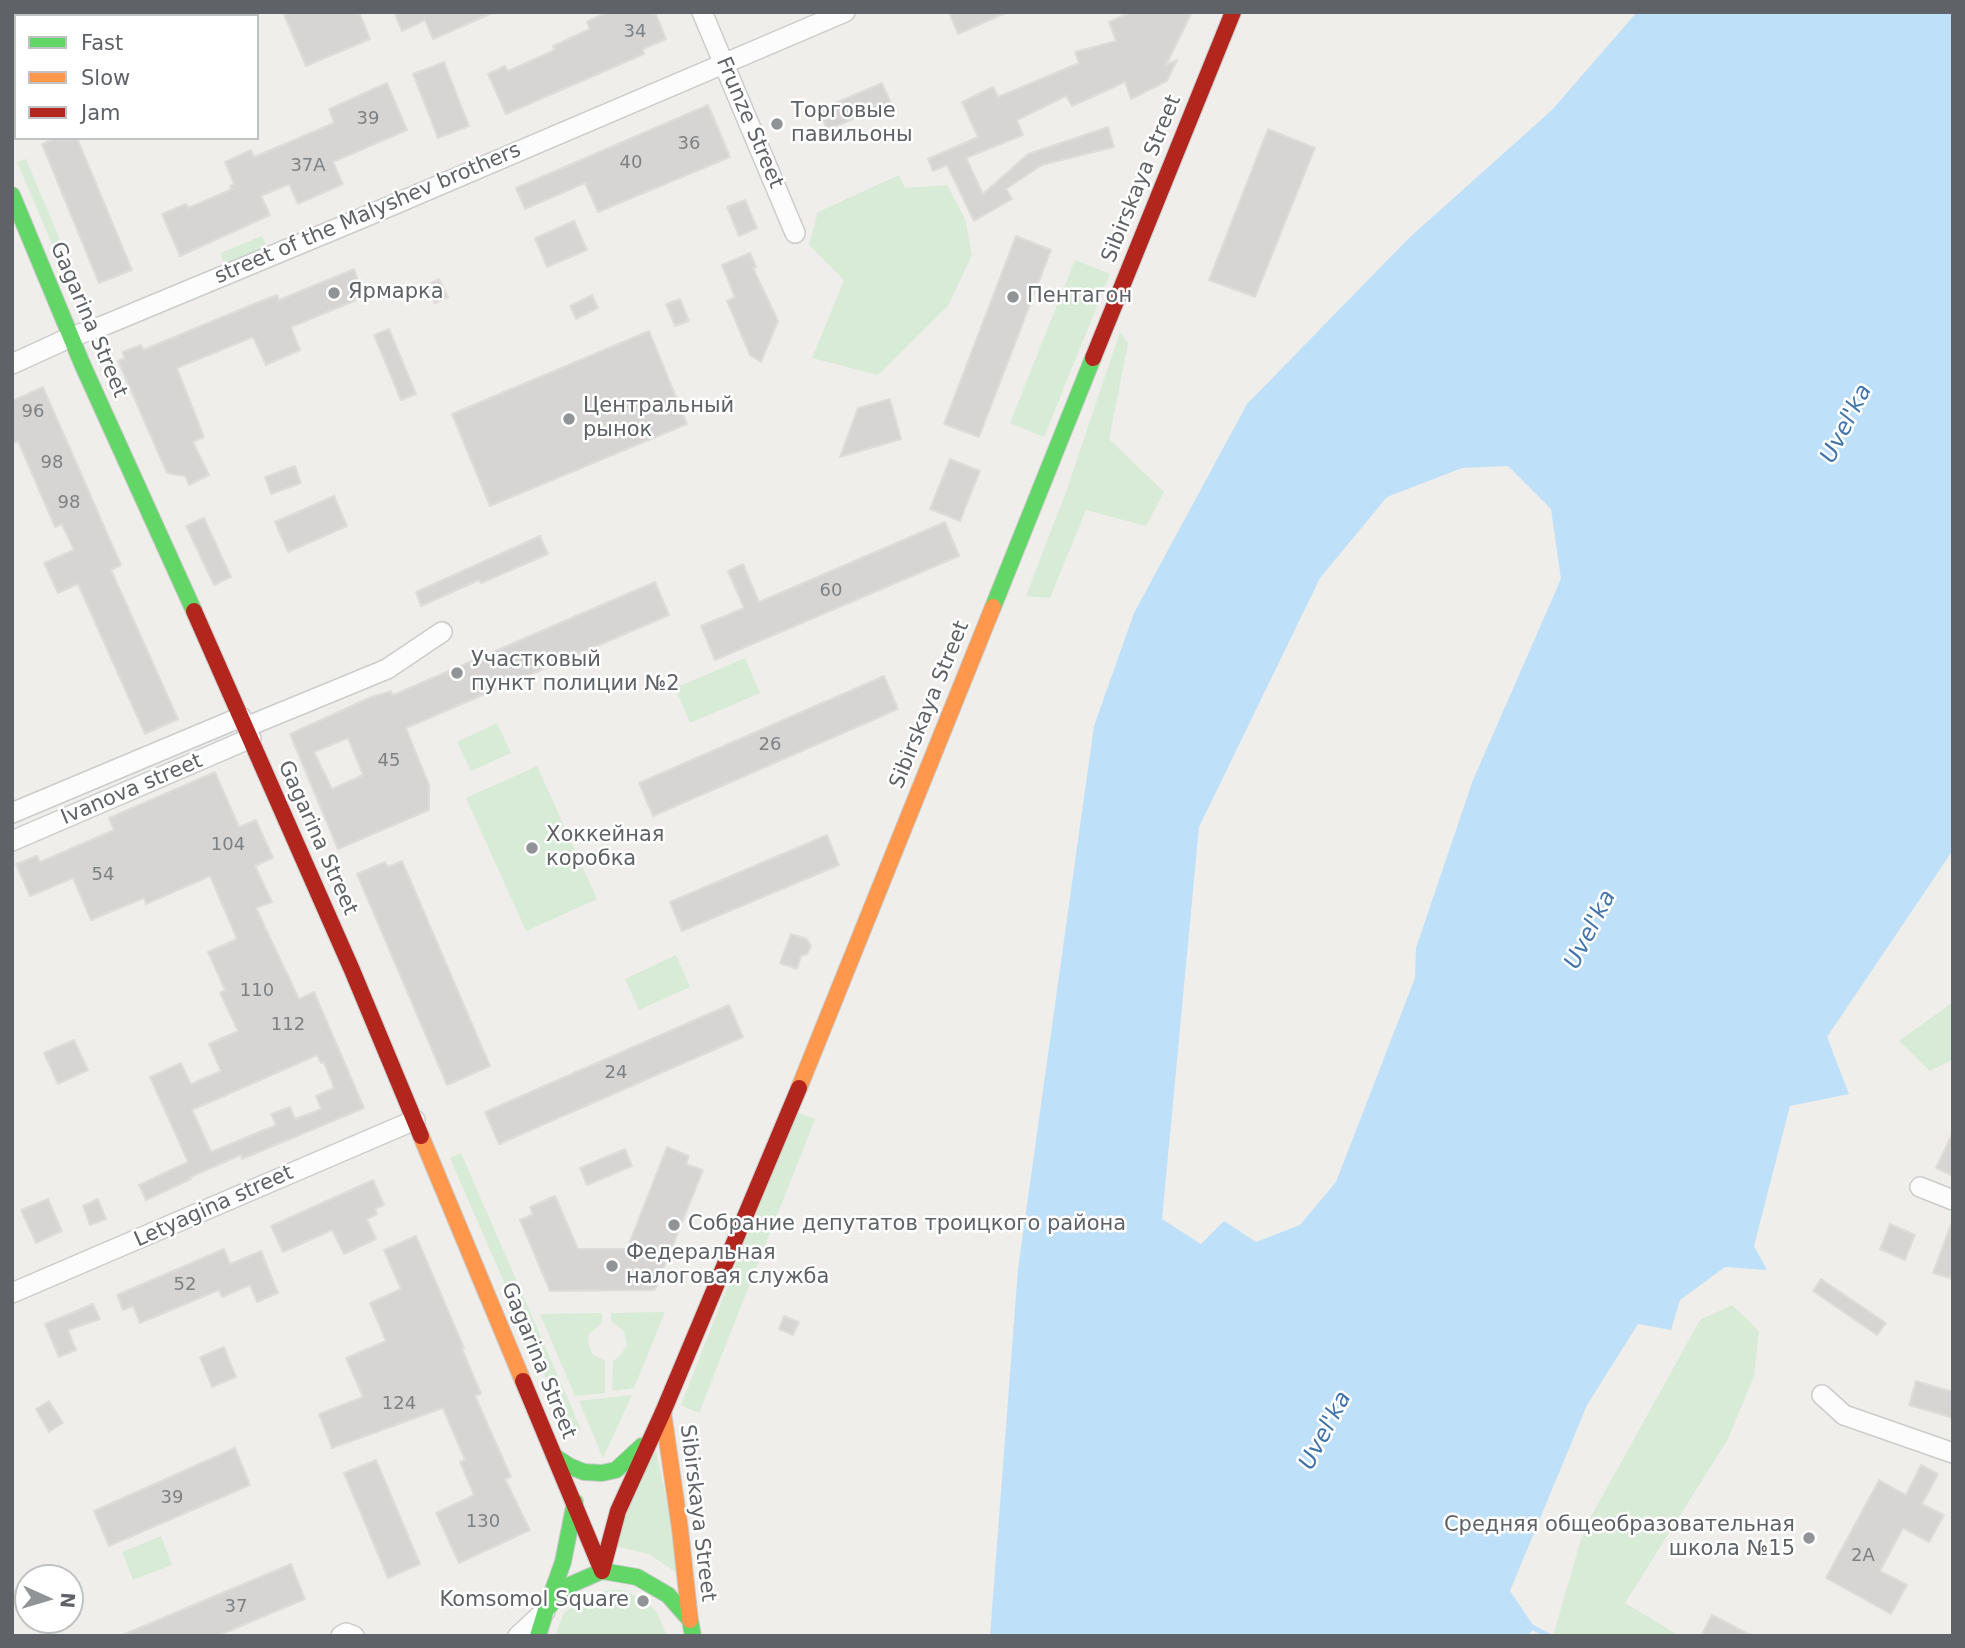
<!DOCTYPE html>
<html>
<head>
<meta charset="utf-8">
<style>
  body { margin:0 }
  #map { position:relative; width:1965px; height:1648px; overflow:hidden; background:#efeeea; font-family:"DejaVu Sans",sans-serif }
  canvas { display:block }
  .frame { position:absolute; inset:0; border:14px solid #5f6368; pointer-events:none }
  .legend { position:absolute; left:14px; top:14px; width:245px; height:126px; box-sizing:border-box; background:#fff; border:2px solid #bfc1c3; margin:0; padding:9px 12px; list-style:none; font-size:21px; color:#5f6368 }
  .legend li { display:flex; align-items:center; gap:14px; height:35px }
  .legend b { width:35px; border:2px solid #bfc1c3 }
  .north { position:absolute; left:14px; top:1564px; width:70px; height:70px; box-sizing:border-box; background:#fff; border:2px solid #bfc1c3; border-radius:50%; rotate:94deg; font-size:19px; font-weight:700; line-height:28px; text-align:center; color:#5f6368 }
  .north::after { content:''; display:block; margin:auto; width:24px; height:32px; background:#919496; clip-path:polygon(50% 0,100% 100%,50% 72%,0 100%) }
</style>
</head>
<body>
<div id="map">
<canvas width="1965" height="1648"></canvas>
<div class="frame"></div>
<ul class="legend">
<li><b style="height:9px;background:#63d668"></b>Fast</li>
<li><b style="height:9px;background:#ff974d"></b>Slow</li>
<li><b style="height:9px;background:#b3261e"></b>Jam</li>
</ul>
<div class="north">N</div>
</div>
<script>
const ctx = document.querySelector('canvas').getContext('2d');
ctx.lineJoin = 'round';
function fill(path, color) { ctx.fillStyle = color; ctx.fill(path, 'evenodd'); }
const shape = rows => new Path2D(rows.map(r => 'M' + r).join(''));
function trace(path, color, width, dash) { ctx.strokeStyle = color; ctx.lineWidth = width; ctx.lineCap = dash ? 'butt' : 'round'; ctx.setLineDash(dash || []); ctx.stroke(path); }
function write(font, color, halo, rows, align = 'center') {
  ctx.font = font + ' "DejaVu Sans",sans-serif'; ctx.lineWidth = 5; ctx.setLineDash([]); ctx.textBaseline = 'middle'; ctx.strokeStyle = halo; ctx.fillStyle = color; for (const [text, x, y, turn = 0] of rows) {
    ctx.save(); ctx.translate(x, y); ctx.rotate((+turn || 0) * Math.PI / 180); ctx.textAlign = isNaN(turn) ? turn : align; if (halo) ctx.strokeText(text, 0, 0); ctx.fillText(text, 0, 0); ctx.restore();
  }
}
const green = shape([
  [26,159,80,288,72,291,17,162],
  [899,175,905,188,947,185,965,219,972,255,948,306,878,375,812,358,844,280,809,245,818,212],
  [262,236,267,247,225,264,220,253],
  [1075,260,1110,274,1044,437,1010,423],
  [1120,332,1128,343,1109,439,1164,492,1146,526,1086,510,1050,598,1026,596,1067,489],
  [745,658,760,693,690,723,675,688],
  [497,723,511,753,471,771,457,742],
  [537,766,597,899,526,931,466,798],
  [676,955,690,987,639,1010,625,979],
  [1953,1002,1953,1059,1930,1071,1899,1041],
  [796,1112,815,1119,699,1413,681,1405],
  [461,1153,581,1429,570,1434,450,1158],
  [1732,1305,1759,1331,1754,1376,1728,1439,1625,1603,1680,1636,1553,1636,1584,1529,1700,1320],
  [665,1312,634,1388,612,1391,613,1361,620,1356,627,1345,624,1331,611,1321,611,1313],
  [602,1313,602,1323,589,1334,588,1342,592,1354,605,1361,605,1393,575,1396,540,1314],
  [632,1395,603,1458,579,1401],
  [654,1441,683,1577,649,1554,611,1545],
  [161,1536,172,1565,133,1580,122,1552],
  [609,1590,622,1590,646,1601,657,1612,667,1636,555,1636,564,1613,575,1604,585,1597]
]);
const water = shape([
  [1637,12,1953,12,1953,850,1827,1037,1849,1094,1790,1106,1754,1246,1767,1270,1725,1267,1680,1300,1671,1330,1638,1324,1587,1405,1510,1591,1535,1628,1527,1636,990,1636,1018,1269,1094,726,1134,613,1247,404,1409,238,1552,110],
  [1508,466,1551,509,1561,579,1473,780,1416,948,1415,978,1336,1182,1300,1225,1256,1242,1224,1221,1201,1244,1162,1219,1199,827,1320,578,1387,497,1462,468]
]);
const stream = shape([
  [1530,1626,1549,1636]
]);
const building = shape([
  [283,12,359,12,370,39,306,66,283,12],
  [394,12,495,12,433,39,425,20,402,31,394,12],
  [607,12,655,12,666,39,643,49,644,54,506,114,488,74,505,66,508,71,555,50,553,46,590,29,587,22,607,12],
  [949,12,1008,12,958,34,949,12],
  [1131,12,1192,12,1166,65,1177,60,1167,81,1131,99,1125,82,1072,106,1066,96,1017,120,1023,135,966,158,983,194,1028,154,1108,127,1114,147,1042,165,1006,189,1012,199,974,221,947,165,933,171,928,159,978,137,962,102,993,87,998,97,1079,63,1075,52,1116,41,1109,22,1131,12],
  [444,62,469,126,438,138,413,74,444,62],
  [387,83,407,130,333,162,343,184,298,204,289,184,261,196,270,215,180,256,162,214,186,204,188,208,232,189,230,186,234,184,225,162,251,150,254,157,334,123,329,109,387,83],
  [882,83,891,103,827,130,819,110,882,83],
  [708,105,730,157,598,212,585,183,525,209,516,188,708,105],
  [1268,129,1315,148,1255,297,1209,280,1268,129],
  [56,138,77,138,132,270,99,283,42,144,56,138],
  [745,200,757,228,739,236,727,207,745,200],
  [574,221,587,250,547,267,535,238,574,221],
  [1016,236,1051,250,979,437,944,424,1016,236],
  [750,253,756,267,753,268,778,321,761,362,750,355,727,301,735,297,722,265,750,253],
  [354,269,364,297,291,327,300,350,266,365,253,337,177,368,204,437,193,442,209,475,189,485,185,476,167,473,118,361,125,358,122,352,141,345,143,350,261,301,277,295,279,300,354,269],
  [439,279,448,297,435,303,427,285,439,279],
  [592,295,598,308,576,319,570,306,592,295],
  [680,299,689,321,675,326,666,304,680,299],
  [389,329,416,394,401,400,374,335,389,329],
  [649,331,687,424,490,506,452,414,649,331],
  [43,387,121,565,111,570,178,719,145,734,78,584,58,593,44,563,74,550,62,524,55,527,18,441,12,444,12,401,43,387],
  [890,399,901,439,840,457,858,408,890,399],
  [950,459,980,471,960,521,930,509,950,459],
  [295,466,301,483,271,494,265,477,295,466],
  [334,496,347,526,288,552,275,522,334,496],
  [204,518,231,577,214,585,186,526,204,518],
  [945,522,959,556,715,660,701,626,744,608,728,571,743,564,759,602,945,522],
  [540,536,548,554,481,583,479,580,421,606,416,592,540,536],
  [655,582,669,615,406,728,429,785,429,810,338,849,290,734,369,698,391,691,393,695,655,582],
  [348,738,363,775,332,789,314,752,348,738],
  [884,676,898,709,653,816,639,783,884,676],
  [215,772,239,827,256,820,273,858,255,866,272,902,256,908,299,999,314,992,364,1108,242,1159,241,1155,190,1177,191,1179,146,1200,139,1185,188,1162,150,1077,181,1063,191,1084,221,1071,209,1044,238,1031,220,993,225,990,208,952,237,939,210,876,146,904,144,898,91,920,73,878,30,896,16,864,37,856,40,862,114,830,109,818,215,772],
  [317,1055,321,1063,324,1062,334,1088,316,1096,321,1109,295,1119,290,1107,271,1114,276,1125,211,1152,192,1110,317,1055],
  [827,835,839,865,682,931,670,902,827,835],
  [402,861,490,1066,447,1085,357,874,385,862,388,867,402,861],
  [791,934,807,939,811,946,807,954,801,956,797,969,780,963,791,934],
  [729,1005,743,1037,499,1144,485,1112,729,1005],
  [74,1040,88,1070,58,1084,44,1053,74,1040],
  [1953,1132,1953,1176,1936,1168,1953,1132],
  [667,1147,689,1156,686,1164,703,1170,655,1290,550,1291,520,1220,533,1214,530,1207,555,1196,578,1249,627,1249,667,1147],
  [625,1149,632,1166,587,1185,580,1168,625,1149],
  [373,1180,384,1205,375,1209,377,1214,367,1219,376,1239,344,1254,332,1230,283,1252,271,1226,373,1180],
  [48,1199,62,1231,36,1243,21,1210,48,1199],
  [98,1199,106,1219,90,1225,83,1206,98,1199],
  [1890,1224,1915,1235,1905,1260,1880,1249,1890,1224],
  [1951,1224,1953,1224,1953,1279,1933,1273,1951,1224],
  [416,1236,464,1348,462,1349,481,1394,475,1396,511,1477,505,1479,530,1530,459,1563,436,1513,474,1495,460,1462,465,1460,443,1408,332,1448,319,1414,363,1397,346,1358,386,1341,370,1303,401,1289,384,1250,416,1236],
  [224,1249,230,1264,261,1251,278,1293,257,1302,250,1285,222,1297,219,1290,140,1323,133,1306,123,1310,117,1295,224,1249],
  [1821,1279,1886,1323,1877,1335,1813,1291,1821,1279],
  [93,1304,100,1319,68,1330,76,1350,59,1357,45,1324,93,1304],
  [784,1316,799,1322,793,1335,779,1329,784,1316],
  [224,1347,236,1377,212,1387,200,1357,224,1347],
  [1916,1381,1953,1392,1953,1418,1909,1405,1916,1381],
  [49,1401,63,1423,49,1432,36,1409,49,1401],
  [235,1448,250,1485,109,1546,94,1511,235,1448],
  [376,1460,420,1564,388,1578,344,1473,376,1460],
  [1921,1465,1938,1474,1922,1504,1944,1515,1929,1542,1903,1528,1880,1571,1907,1585,1891,1614,1826,1578,1879,1480,1906,1495,1921,1465],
  [291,1564,305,1599,217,1636,120,1636,291,1564],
  [1712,1615,1722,1620,1752,1636,1701,1636,1712,1615]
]);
const street = shape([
  [702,12,795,233],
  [12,364,71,337,105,325,367,216,845,12],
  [246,727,387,669,442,632],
  [12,813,241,717],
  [12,841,251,738],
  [1920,1187,1953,1200],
  [12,1293,415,1120],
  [1822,1395,1844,1415,1953,1453],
  [341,1636,346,1633,354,1636],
  [518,1636,545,1611]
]);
const fast = shape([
  [12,195,83,366,194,611],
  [993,607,1093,358],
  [554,1456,569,1466,584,1472,602,1473,616,1470,642,1446],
  [548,1604,563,1562,575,1502],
  [538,1636,546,1610,558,1596,570,1585,602,1571,637,1577,668,1595,690,1620,693,1636]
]);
const slow = shape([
  [799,1088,993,607],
  [421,1136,523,1381],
  [663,1412,680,1529,690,1620]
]);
const jam = shape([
  [1093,358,1233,12],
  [194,611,352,970,421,1136],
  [523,1381,602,1571],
  [602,1571,618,1511,663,1412,799,1088]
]);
const markers = [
  [777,124,7,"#919496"],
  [334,293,7,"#919496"],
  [1013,297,7,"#919496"],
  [569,419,7,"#919496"],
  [457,673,7,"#919496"],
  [532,848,7,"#919496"],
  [674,1225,7,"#919496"],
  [612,1266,7,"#919496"],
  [1809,1538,7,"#919496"],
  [643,1601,7,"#919496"]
];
const numberNames = [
  ["34",635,32],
  ["39",368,119],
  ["36",689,144],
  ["40",631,163],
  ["37А",308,166],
  ["96",33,412],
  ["98",52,463],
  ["98",69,503],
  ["60",831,591],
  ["26",770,745],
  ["45",389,761],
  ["104",228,845],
  ["54",103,875],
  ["110",257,991],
  ["112",288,1025],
  ["24",616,1073],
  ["52",185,1285],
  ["124",399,1404],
  ["39",172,1498],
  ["130",483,1522],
  ["2А",1863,1556],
  ["37",236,1607]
];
const poiNames = [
  ["Торговые",791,112],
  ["павильоны",791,136],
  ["Ярмарка",348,293],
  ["Пентагон",1027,297],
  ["Центральный",583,407],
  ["рынок",583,431],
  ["Участковый",471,661],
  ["пункт полиции №2",471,685],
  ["Хоккейная",546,836],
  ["коробка",546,860],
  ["Собрание депутатов троицкого района",688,1225],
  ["Федеральная",626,1254],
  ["налоговая служба",626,1278],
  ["Средняя общеобразовательная",1795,1526,"right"],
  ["школа №15",1795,1550,"right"],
  ["Komsomol Square",629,1601,"right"]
];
const streetNames = [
  ["Frunze Street",749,123,67],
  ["Sibirskaya Street",1142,179,-68],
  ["street of the Malyshev brothers",368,214,-23],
  ["Gagarina Street",88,320,67],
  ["Sibirskaya Street",930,705,-68],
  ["Ivanova street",132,790,-23],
  ["Gagarina Street",317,838,66],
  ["Letyagina street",214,1207,-24],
  ["Gagarina Street",538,1361,68],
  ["Sibirskaya Street",697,1513,83]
];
const waterNames = [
  ["Uvel'ka",1847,424,-63],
  ["Uvel'ka",1591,930,-63],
  ["Uvel'ka",1326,1431,-62]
];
fill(green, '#d8ebd6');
fill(water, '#bfe0f9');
trace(stream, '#bfe0f9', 5);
fill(building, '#d6d5d3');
trace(building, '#deddd9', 2);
trace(street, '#cbcccc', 22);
trace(fast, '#cacacb', 18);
trace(slow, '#cacacb', 18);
trace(jam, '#cacacb', 18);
trace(street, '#fdfcfc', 19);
trace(fast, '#63d668', 16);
trace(slow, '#ff974d', 16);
trace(jam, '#b3261e', 16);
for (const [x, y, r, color] of markers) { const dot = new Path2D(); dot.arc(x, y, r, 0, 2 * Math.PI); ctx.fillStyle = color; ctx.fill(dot); trace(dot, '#fff', 2.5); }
write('18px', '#7e8184', null, numberNames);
write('21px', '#5f6368', '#fff', poiNames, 'left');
write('21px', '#5f6368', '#fff', streetNames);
write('italic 23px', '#4174aa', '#fff', waterNames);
</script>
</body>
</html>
